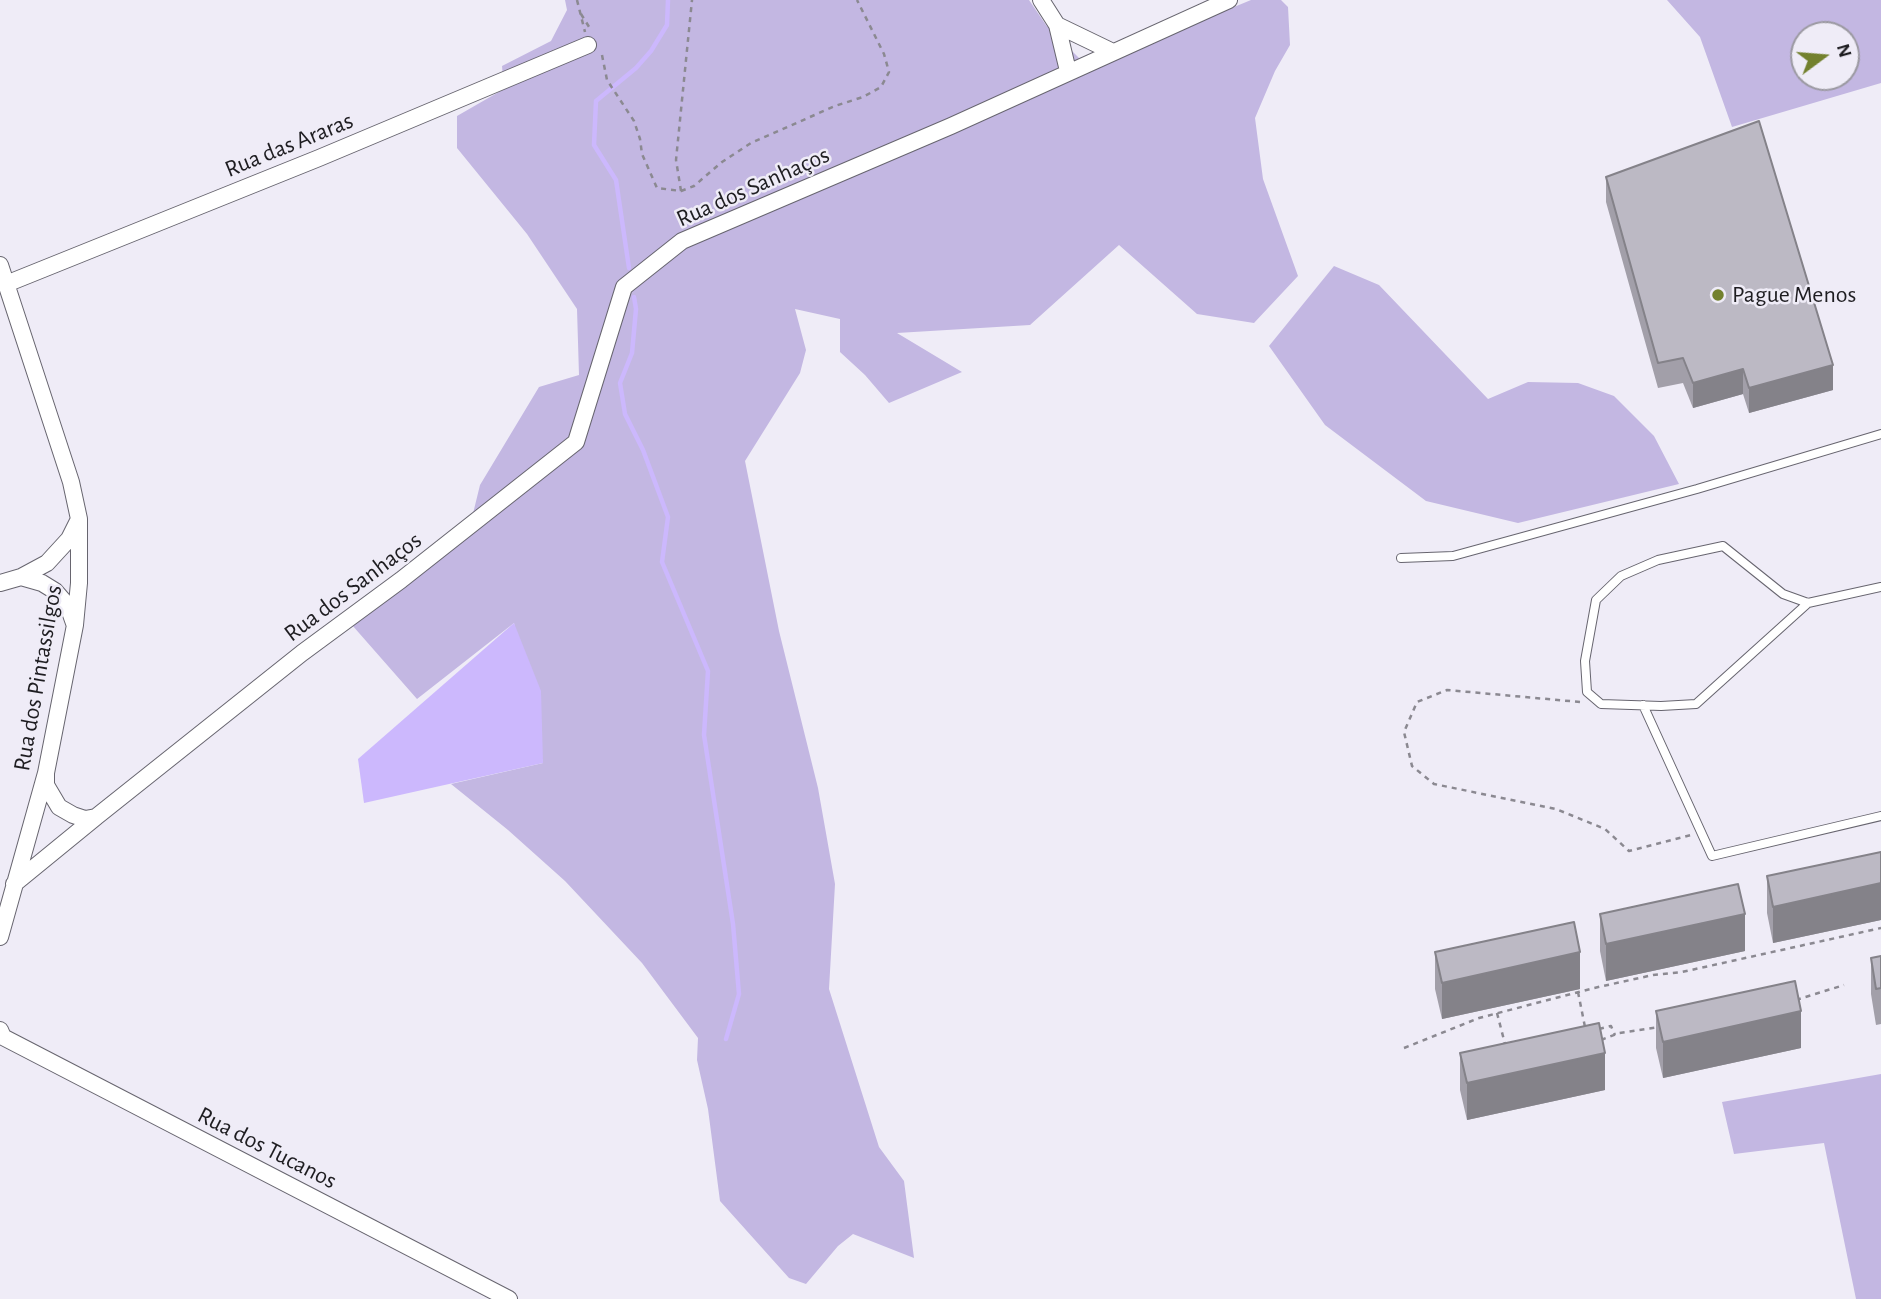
<!DOCTYPE html>
<html>
<head>
<meta charset="utf-8">
<style>
  body { margin:0 }
  #map { position:relative; width:1881px; height:1299px; overflow:hidden; background:#efecf7; font-family:"Alegreya Sans",sans-serif }
  canvas { display:block }
  .north { position:absolute; left:1790px; top:21px; width:70px; height:70px; box-sizing:border-box; background:#efecf7; border:2px solid #9b99a1; border-radius:50%; rotate:74deg; font-size:19px; font-weight:700; line-height:28px; text-align:center; color:#1e1d21 }
  .north::after { content:''; display:block; margin:auto; width:24px; height:32px; background:#73812e; clip-path:polygon(50% 0,100% 100%,50% 72%,0 100%) }
</style>
</head>
<body>
<div id="map">
<canvas width="1881" height="1299"></canvas>
<div class="north">N</div>
</div>
<script>
const ctx = document.querySelector('canvas').getContext('2d');
ctx.lineJoin = 'round';
function fill(path, color) { ctx.fillStyle = color; ctx.fill(path, 'evenodd'); }
const shape = rows => new Path2D(rows.map(r => 'M' + r).join(''));
function trace(path, color, width, dash) { ctx.strokeStyle = color; ctx.lineWidth = width; ctx.lineCap = dash ? 'butt' : 'round'; ctx.setLineDash(dash || []); ctx.stroke(path); }
function write(font, color, halo, rows, align = 'center') {
  ctx.font = font + ' "Alegreya Sans",sans-serif'; ctx.lineWidth = 5; ctx.setLineDash([]); ctx.textBaseline = 'middle'; ctx.strokeStyle = halo; ctx.fillStyle = color; for (const [text, x, y, turn = 0] of rows) {
    ctx.save(); ctx.translate(x, y); ctx.rotate((+turn || 0) * Math.PI / 180); ctx.textAlign = isNaN(turn) ? turn : align; if (halo) ctx.strokeText(text, 0, 0); ctx.fillText(text, 0, 0); ctx.restore();
  }
}
const green = shape([
  [565,0,1029,0,1046,25,1079,58,1123,53,1251,0,1281,0,1288,7,1290,45,1275,71,1255,118,1263,179,1298,276,1254,323,1197,314,1119,245,1030,325,897,333,962,372,889,403,865,375,840,352,840,319,795,309,806,350,800,373,745,461,779,631,818,788,835,884,829,989,879,1147,904,1181,914,1258,853,1234,838,1246,806,1284,789,1278,720,1201,708,1109,697,1060,698,1038,642,963,565,881,508,830,451,784,543,763,514,623,417,699,352,625,468,534,480,485,539,387,579,375,577,309,527,234,457,148,457,116,504,89,502,66,551,41,567,10],
  [1667,0,1881,0,1881,83,1732,127,1700,37],
  [1804,35,1846,35,1846,77,1804,77],
  [1334,266,1379,285,1488,399,1528,382,1578,383,1614,396,1654,436,1679,484,1518,523,1426,501,1325,425,1269,346],
  [1881,1074,1881,1299,1856,1299,1824,1143,1734,1154,1722,1102]
]);
const water = shape([
  [514,623,541,691,543,763,364,803,358,759]
]);
const stream = shape([
  [629,268,616,180,594,145,596,101,636,68,651,51,667,25,668,0],
  [634,297,636,309,632,353,620,383,625,414,643,450,668,517,662,562,708,671,704,735,733,924,739,994,726,1039]
]);
const path = shape([
  [577,0,585,32],
  [581,14,591,30],
  [602,55,607,80,634,121,640,139,642,154,657,188,681,191,694,186,722,162,751,143,835,106,863,97,881,87,889,72,884,54,857,0],
  [681,191,676,160,692,0],
  [1580,702,1447,690,1417,702,1404,732,1412,766,1434,784,1556,809,1605,829,1629,851,1691,835],
  [1578,992,1585,1027],
  [1796,1000,1844,985],
  [1497,1013,1505,1044],
  [1599,1029,1611,1026,1615,1035],
  [1601,1040,1619,1033,1659,1027],
  [1404,1048,1479,1018,1594,988,1653,975,1682,972,1881,928]
]);
const service = shape([
  [1401,558,1453,556,1697,489,1881,434],
  [1808,603,1696,704,1661,706,1601,704,1587,692,1585,661,1596,600,1621,576,1658,560,1723,546,1783,594,1808,603,1881,587],
  [1643,705,1712,856,1881,816]
]);
const minor = shape([
  [1041,0,1057,25,1068,71],
  [1057,25,1113,52],
  [0,265,71,482,79,519,79,583,75,625,46,773,0,937],
  [6,284,319,158,588,45],
  [21,577,47,563,69,539,78,521],
  [0,583,21,577,42,583,55,591,68,606,74,623],
  [46,773,46,785,59,807,73,815,85,819,96,817,302,653,401,580,576,442,624,287,682,241,951,126,1229,0],
  [14,884,96,817],
  [0,1030,3,1037,509,1299]
]);
const wall = shape([
  [1606,177,1833,390,1749,413,1743,394,1693,408,1683,383,1658,388,1606,202],
  [1881,852,1881,920,1773,943,1767,913,1767,876],
  [1600,914,1745,951,1606,981,1600,951],
  [1435,952,1580,989,1442,1019,1435,989],
  [1881,956,1881,1024,1876,1025,1871,994,1871,958],
  [1656,1011,1801,1048,1663,1078,1656,1048],
  [1460,1053,1605,1090,1467,1120,1460,1090]
]);
const shadedWall = shape([
  [1833,365,1833,390,1749,413,1749,388],
  [1743,369,1743,394,1693,408,1693,383],
  [1881,883,1881,920,1773,943,1773,907],
  [1745,914,1745,951,1606,981,1606,944],
  [1580,952,1580,989,1442,1019,1442,983],
  [1801,1011,1801,1048,1663,1078,1663,1042],
  [1605,1053,1605,1090,1467,1120,1467,1083]
]);
const building = shape([
  [1759,121,1833,365,1749,388,1743,369,1693,383,1683,358,1658,363,1606,177,1759,121],
  [1881,852,1881,883,1773,907,1767,876,1881,852],
  [1738,884,1745,914,1606,944,1600,914,1738,884],
  [1574,922,1580,952,1442,983,1435,952,1574,922],
  [1881,956,1881,988,1876,989,1871,958,1881,956],
  [1795,981,1801,1011,1663,1042,1656,1011,1795,981],
  [1599,1023,1605,1053,1467,1083,1460,1053,1599,1023]
]);
const markers = [
  [1718,295,7,"#73812e"]
];
const streetNames = [
  ["Rua das Araras",289,145,-22],
  ["Rua dos Sanhaços",753,187,-24],
  ["Rua dos Sanhaços",353,587,-37],
  ["Rua dos Pintassilgos",38,678,-80],
  ["Rua dos Tucanos",267,1148,27]
];
const poiNames = [
  ["Pague Menos",1732,295]
];
fill(green, '#c3b7e2');
fill(water, '#ccb8fd');
trace(stream, '#ccb8fd', 4.5);
trace(service, '#67656f', 10);
trace(minor, '#67656f', 18);
trace(path, '#8b8991', 2.5, [5, 5]);
trace(service, '#fff', 8);
trace(minor, '#fff', 16);
fill(wall, '#a29fa9');
fill(shadedWall, '#848289');
fill(building, '#bcb9c4');
trace(building, '#848289', 2);
for (const [x, y, r, color] of markers) { const dot = new Path2D(); dot.arc(x, y, r, 0, 2 * Math.PI); ctx.fillStyle = color; ctx.fill(dot); trace(dot, '#efecf7', 2.5); }
write('24px', '#1e1d21', '#efecf7', streetNames);
write('24px', '#1e1d21', '#efecf7', poiNames, 'left');
</script>
</body>
</html>
